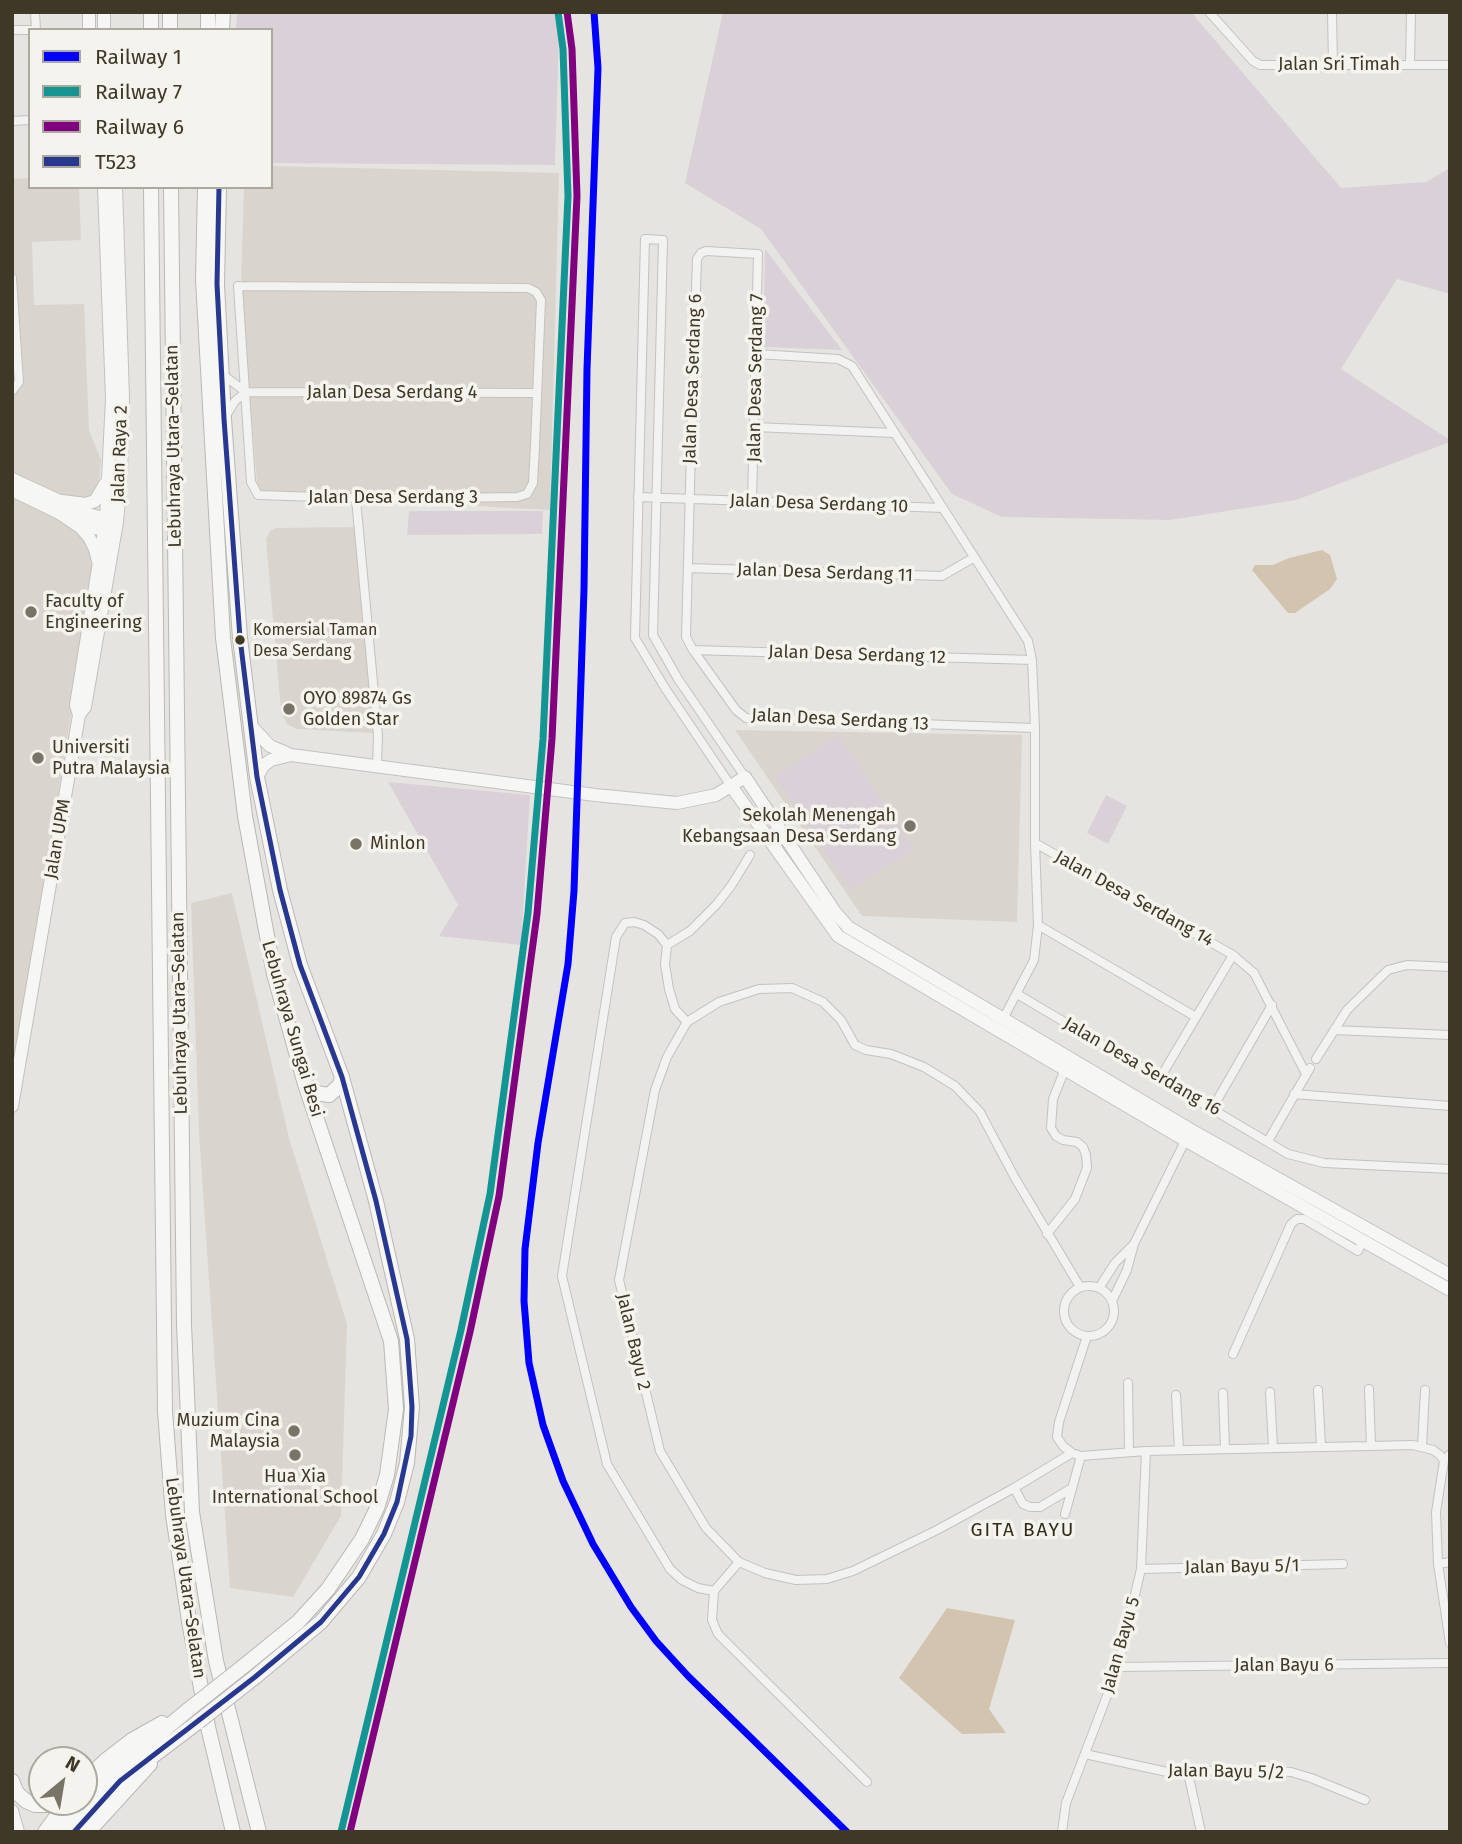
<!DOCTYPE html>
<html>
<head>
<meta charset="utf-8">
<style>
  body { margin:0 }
  #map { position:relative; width:1462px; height:1844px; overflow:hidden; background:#e6e4e0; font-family:"Fira Sans",sans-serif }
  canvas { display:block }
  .frame { position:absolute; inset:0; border:14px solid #3f3827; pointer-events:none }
  .legend { position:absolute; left:28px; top:28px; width:245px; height:161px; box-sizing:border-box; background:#f5f3ed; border:2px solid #aca89e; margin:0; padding:9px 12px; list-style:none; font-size:21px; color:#3f3827 }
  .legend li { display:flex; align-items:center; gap:14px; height:35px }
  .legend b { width:35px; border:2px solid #aca89e }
  .north { position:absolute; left:28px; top:1746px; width:70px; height:70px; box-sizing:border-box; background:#f5f3ed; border:2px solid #aca89e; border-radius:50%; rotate:30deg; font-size:19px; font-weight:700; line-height:28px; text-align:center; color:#3f3827 }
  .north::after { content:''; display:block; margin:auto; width:24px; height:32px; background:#797468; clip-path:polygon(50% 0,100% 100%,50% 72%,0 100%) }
</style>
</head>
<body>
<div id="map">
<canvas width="1462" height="1844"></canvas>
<div class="frame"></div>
<ul class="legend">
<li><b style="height:9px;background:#00f"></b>Railway 1</li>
<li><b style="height:9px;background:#139593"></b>Railway 7</li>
<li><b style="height:9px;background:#800080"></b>Railway 6</li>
<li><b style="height:9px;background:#283890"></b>T523</li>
</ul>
<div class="north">N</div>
</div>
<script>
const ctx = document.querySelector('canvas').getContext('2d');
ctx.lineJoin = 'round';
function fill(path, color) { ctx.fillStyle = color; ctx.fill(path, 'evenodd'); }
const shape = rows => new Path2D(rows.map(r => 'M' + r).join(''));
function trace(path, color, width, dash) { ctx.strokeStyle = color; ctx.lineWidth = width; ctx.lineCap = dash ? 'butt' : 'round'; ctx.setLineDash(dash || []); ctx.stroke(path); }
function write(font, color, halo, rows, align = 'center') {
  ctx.font = font + ' "Fira Sans",sans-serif'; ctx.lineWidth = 7; ctx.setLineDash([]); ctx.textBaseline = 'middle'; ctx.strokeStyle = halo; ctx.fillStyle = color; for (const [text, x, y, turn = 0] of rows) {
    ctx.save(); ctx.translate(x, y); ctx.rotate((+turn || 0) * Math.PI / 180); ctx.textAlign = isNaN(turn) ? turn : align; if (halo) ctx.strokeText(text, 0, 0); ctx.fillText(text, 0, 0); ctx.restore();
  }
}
const built = shape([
  [271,166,559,173,550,510,258,495,241,284,244,187,271,187],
  [30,178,30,187,79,187,81,240,32,242,34,305,84,304,89,430,101,460,92,553,95,569,12,1074,12,179],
  [354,527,374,733,297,729,287,724,281,711,266,539,270,531,276,528],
  [735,730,1022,735,1017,922,862,916],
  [232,893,289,1138,347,1324,341,1516,293,1597,230,1588,199,1133,191,903]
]);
const green = shape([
  [237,12,555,12,559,32,555,165,271,163,271,30,236,30],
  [723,12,1191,12,1341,188,1426,182,1450,168,1450,294,1397,279,1341,369,1450,440,1450,442,1296,500,1170,520,1002,517,952,494,761,229,685,183],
  [765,249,842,350,763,347],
  [409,511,543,511,542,534,407,535],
  [839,735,914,849,850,890,775,776],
  [388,782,530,795,521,945,439,936,458,905],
  [1106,795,1127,806,1108,844,1087,833]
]);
const water = shape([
  [1322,550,1330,555,1337,579,1330,589,1295,613,1288,613,1252,570,1255,565,1273,565,1289,558],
  [947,1608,1015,1620,989,1709,1006,1733,962,1734,899,1678]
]);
const street = shape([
  [35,12,36,30],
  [1209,12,1253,61,1260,65,1450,65],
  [1332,12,1333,65],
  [12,30,30,30],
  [1410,65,1411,12],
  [12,121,30,120],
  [12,278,19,382,12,391],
  [238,286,528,288,536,292,541,300,535,446,533,483,527,494,517,497,379,499,258,495,251,482,238,286],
  [757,354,838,359,852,366,1028,641,1032,660,1035,728,1035,843,1038,925,1034,960,1002,1021],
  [223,375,246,392],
  [246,392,537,393],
  [226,416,235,401,246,392],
  [755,427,894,433],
  [638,497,943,508],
  [356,499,378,736,377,766],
  [752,501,758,254,706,251,701,253,697,259,693,376,686,637,693,650,736,710,746,718,1035,728],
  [688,568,942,576,973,558],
  [693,650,1032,660],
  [731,786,665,688,635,638,645,239,663,240,653,635,678,679,745,777],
  [1035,843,1233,955,1254,973,1306,1074],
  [1038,925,1196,1017],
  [667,945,658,934,644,925,634,922,625,923,616,937,562,1276,607,1464,670,1569,682,1580,698,1588,714,1591,739,1562],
  [1017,994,1288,1154,1324,1163,1450,1169],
  [687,1022,675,1009,669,989,665,964,667,945,690,931,716,905,731,886,750,855],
  [1334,1030,1450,1035],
  [1316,1059,1347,1010,1388,970,1407,965,1450,967],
  [1160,1078,1233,955],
  [1294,1094,1450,1106],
  [1212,1109,1272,1005],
  [1268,1141,1310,1068],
  [1047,1234,1075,1199,1087,1168,1086,1155,1083,1147,1077,1142,1063,1140,1056,1136,1051,1128,1053,1099,1065,1069],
  '1064 1311a25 25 0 1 1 50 0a25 25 0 1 1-50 0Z',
  [1099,1288,1115,1263,1134,1244],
  [1112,1301,1127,1270,1134,1244,1186,1139],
  [1087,1336,1059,1422,1057,1437,1063,1446,1072,1453,1081,1456,1146,1451,1413,1445,1433,1450,1440,1455,1444,1461],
  [1233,1354,1291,1224,1297,1219,1304,1219,1358,1251,1363,1241],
  [1128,1383,1129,1452],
  [1369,1389,1371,1445],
  [1318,1390,1321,1446],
  [1270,1392,1273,1447],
  [1223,1393,1225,1449],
  [1176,1395,1179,1450],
  [1422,1446,1425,1390],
  [1072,1453,1014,1488,937,1530,853,1571,827,1579,796,1580,765,1573,739,1562,706,1528,660,1451,619,1280,655,1090,667,1057,687,1022,719,1002,759,989,792,988,823,1002,841,1020,855,1045,866,1050,891,1054,924,1067,955,1086,980,1112,1015,1178,1080,1287],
  [1450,1454,1444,1461,1436,1512,1438,1564,1450,1643],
  [1014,1488,1023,1504,1030,1507,1040,1507,1072,1488],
  [1065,1514,1081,1456],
  [1438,1564,1450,1562],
  [1141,1569,1343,1564],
  [714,1591,712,1620,718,1634,867,1782],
  [1118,1667,1450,1663],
  [1085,1754,1167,1772,1249,1770,1291,1772,1311,1778,1365,1800],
  [1188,1773,1201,1832],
  [1062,1832,1066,1803,1118,1667,1141,1569,1146,1451]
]);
const secondary = shape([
  [12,479,88,514,113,521],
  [12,490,84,525,111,532],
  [250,725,270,746,291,755,595,795,677,803,716,795,745,777,835,912,848,927,1191,1130,1450,1275],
  [257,777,264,765,271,760,291,755],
  [731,786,838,936,1185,1140,1450,1290]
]);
const primary = shape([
  [89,12,89,30],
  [104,12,104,30],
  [62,501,86,504,95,501,105,484],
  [55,510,80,527,89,537,95,549,98,561],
  [79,715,85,707,117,522,121,476,123,398,116,187],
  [12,1106,79,715,76,705,106,519,112,398,104,187],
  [12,1811,18,1832]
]);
const highway = shape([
  [151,12,151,30],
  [170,12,170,30],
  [208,30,208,12],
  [222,30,223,12],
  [151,187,165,1411,173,1515,189,1621,208,1727,233,1832],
  [171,187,184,1324,192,1512,216,1661,259,1832],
  [205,187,203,280,223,638,245,816,274,974,305,1084,391,1341,396,1409,387,1475,377,1508,362,1539,328,1589,298,1622,245,1665],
  [219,187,217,284,224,419,240,638,257,777,280,890,300,965,342,1077,376,1201,407,1339,412,1407,407,1463,397,1502,384,1534,359,1577,321,1622,255,1677],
  [305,1084,316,1093,329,1095,340,1085,342,1077],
  [12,1781,17,1793,26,1801,35,1805,48,1805,58,1802],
  [84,1781,106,1760,132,1740,162,1723],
  [84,1801,112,1773,188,1710],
  [45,1832,67,1802],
  [59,1832,83,1802],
  [74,1832,120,1781,198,1722],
  [88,1832,150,1764]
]);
const highwayBridge = shape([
  [188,1710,245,1665],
  [198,1722,255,1677]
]);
const bus1 = shape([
  [74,1832,120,1781,255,1677,321,1622,359,1577,384,1534,397,1502,411,1436,412,1407,407,1339,376,1201,342,1077,300,965,280,890,257,777,240,638,224,419,217,284,219,187]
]);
const rail1 = shape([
  [594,12,598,68,587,369,584,589,574,891,568,964,538,1143,525,1249,524,1301,529,1363,543,1425,563,1481,593,1544,631,1607,656,1641,688,1676,847,1832]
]);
const rail2 = shape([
  [341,1832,461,1330,490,1194,528,913,543,739,568,196,563,49,558,12]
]);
const rail3 = shape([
  [350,1832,470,1332,499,1196,537,914,552,739,577,196,572,49,567,12]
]);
const markers = [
  [31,612,7,"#797468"],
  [240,640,6,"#3f3827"],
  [289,709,7,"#797468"],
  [38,758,7,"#797468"],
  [910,826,7,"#797468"],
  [356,844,7,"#797468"],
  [294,1431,7,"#797468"],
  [295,1455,7,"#797468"]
];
const busNames = [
  ["Komersial Taman",253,631],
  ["Desa Serdang",253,652]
];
const streetNames = [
  ["Jalan Sri Timah",1339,65],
  ["Jalan Desa Serdang 7",756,378,-89],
  ["Jalan Desa Serdang 6",693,379,-88],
  ["Jalan Desa Serdang 4",392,393],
  ["Lebuhraya Utara–Selatan",174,446,-91],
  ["Jalan Raya 2",120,454,-88],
  ["Jalan Desa Serdang 3",393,498],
  ["Jalan Desa Serdang 10",819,504,2],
  ["Jalan Desa Serdang 11",825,573,2],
  ["Jalan Desa Serdang 12",857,655,2],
  ["Jalan Desa Serdang 13",840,720,3],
  ["Jalan UPM",58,839,-80],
  ["Jalan Desa Serdang 14",1134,899,29],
  ["Lebuhraya Utara–Selatan",180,1013,-91],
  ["Lebuhraya Sungai Besi",292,1029,74],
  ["Jalan Desa Serdang 16",1142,1067,30],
  ["Jalan Bayu 2",633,1342,77],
  ["Jalan Bayu 5/1",1242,1567,-1],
  ["Lebuhraya Utara–Selatan",185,1578,82],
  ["Jalan Bayu 5",1121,1645,-74],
  ["Jalan Bayu 6",1284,1666],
  ["Jalan Bayu 5/2",1226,1772,1]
];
const poiNames = [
  ["Faculty of",45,602],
  ["Engineering",45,623],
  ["OYO 89874 Gs",303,699],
  ["Golden Star",303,720],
  ["Universiti",52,748],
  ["Putra Malaysia",52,769],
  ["Sekolah Menengah",896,816,"right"],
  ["Kebangsaan Desa Serdang",896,837,"right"],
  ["Minlon",370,844],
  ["Muzium Cina",280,1421,"right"],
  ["Malaysia",280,1442,"right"],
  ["Hua Xia",295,1477,"center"],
  ["International School",295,1498,"center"]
];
const neighbourhoodNames = [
  ["GITA BAYU",1023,1531]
];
fill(built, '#d9d5ce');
fill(green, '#d9d0d8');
fill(water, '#d2c4ae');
trace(street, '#c4c2be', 10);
trace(secondary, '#c4c2be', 14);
trace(primary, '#c4c1bc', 14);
trace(highway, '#bbb8b2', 16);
trace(street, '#f2f2f0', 8);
trace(secondary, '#f6f6f4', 12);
trace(primary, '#f6f6f4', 12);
trace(highway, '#f6f6f4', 14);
trace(highwayBridge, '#bbb8b2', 16, []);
trace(highwayBridge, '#f6f6f4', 14);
trace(bus1, '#283890', 5);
trace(rail1, '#00f', 7);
trace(rail2, '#139593', 7);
trace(rail3, '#800080', 7);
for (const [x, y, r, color] of markers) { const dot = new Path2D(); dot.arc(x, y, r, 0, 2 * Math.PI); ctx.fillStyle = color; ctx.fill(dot); trace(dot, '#f5f3ed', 2.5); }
write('16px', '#3f3827', '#f5f3ed', busNames, 'left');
write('18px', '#3f3827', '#f5f3ed', streetNames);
write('18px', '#3f3827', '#f5f3ed', poiNames, 'left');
ctx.letterSpacing = '2px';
write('19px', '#302a19', '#f5f3ed', neighbourhoodNames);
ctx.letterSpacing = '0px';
</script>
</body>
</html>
